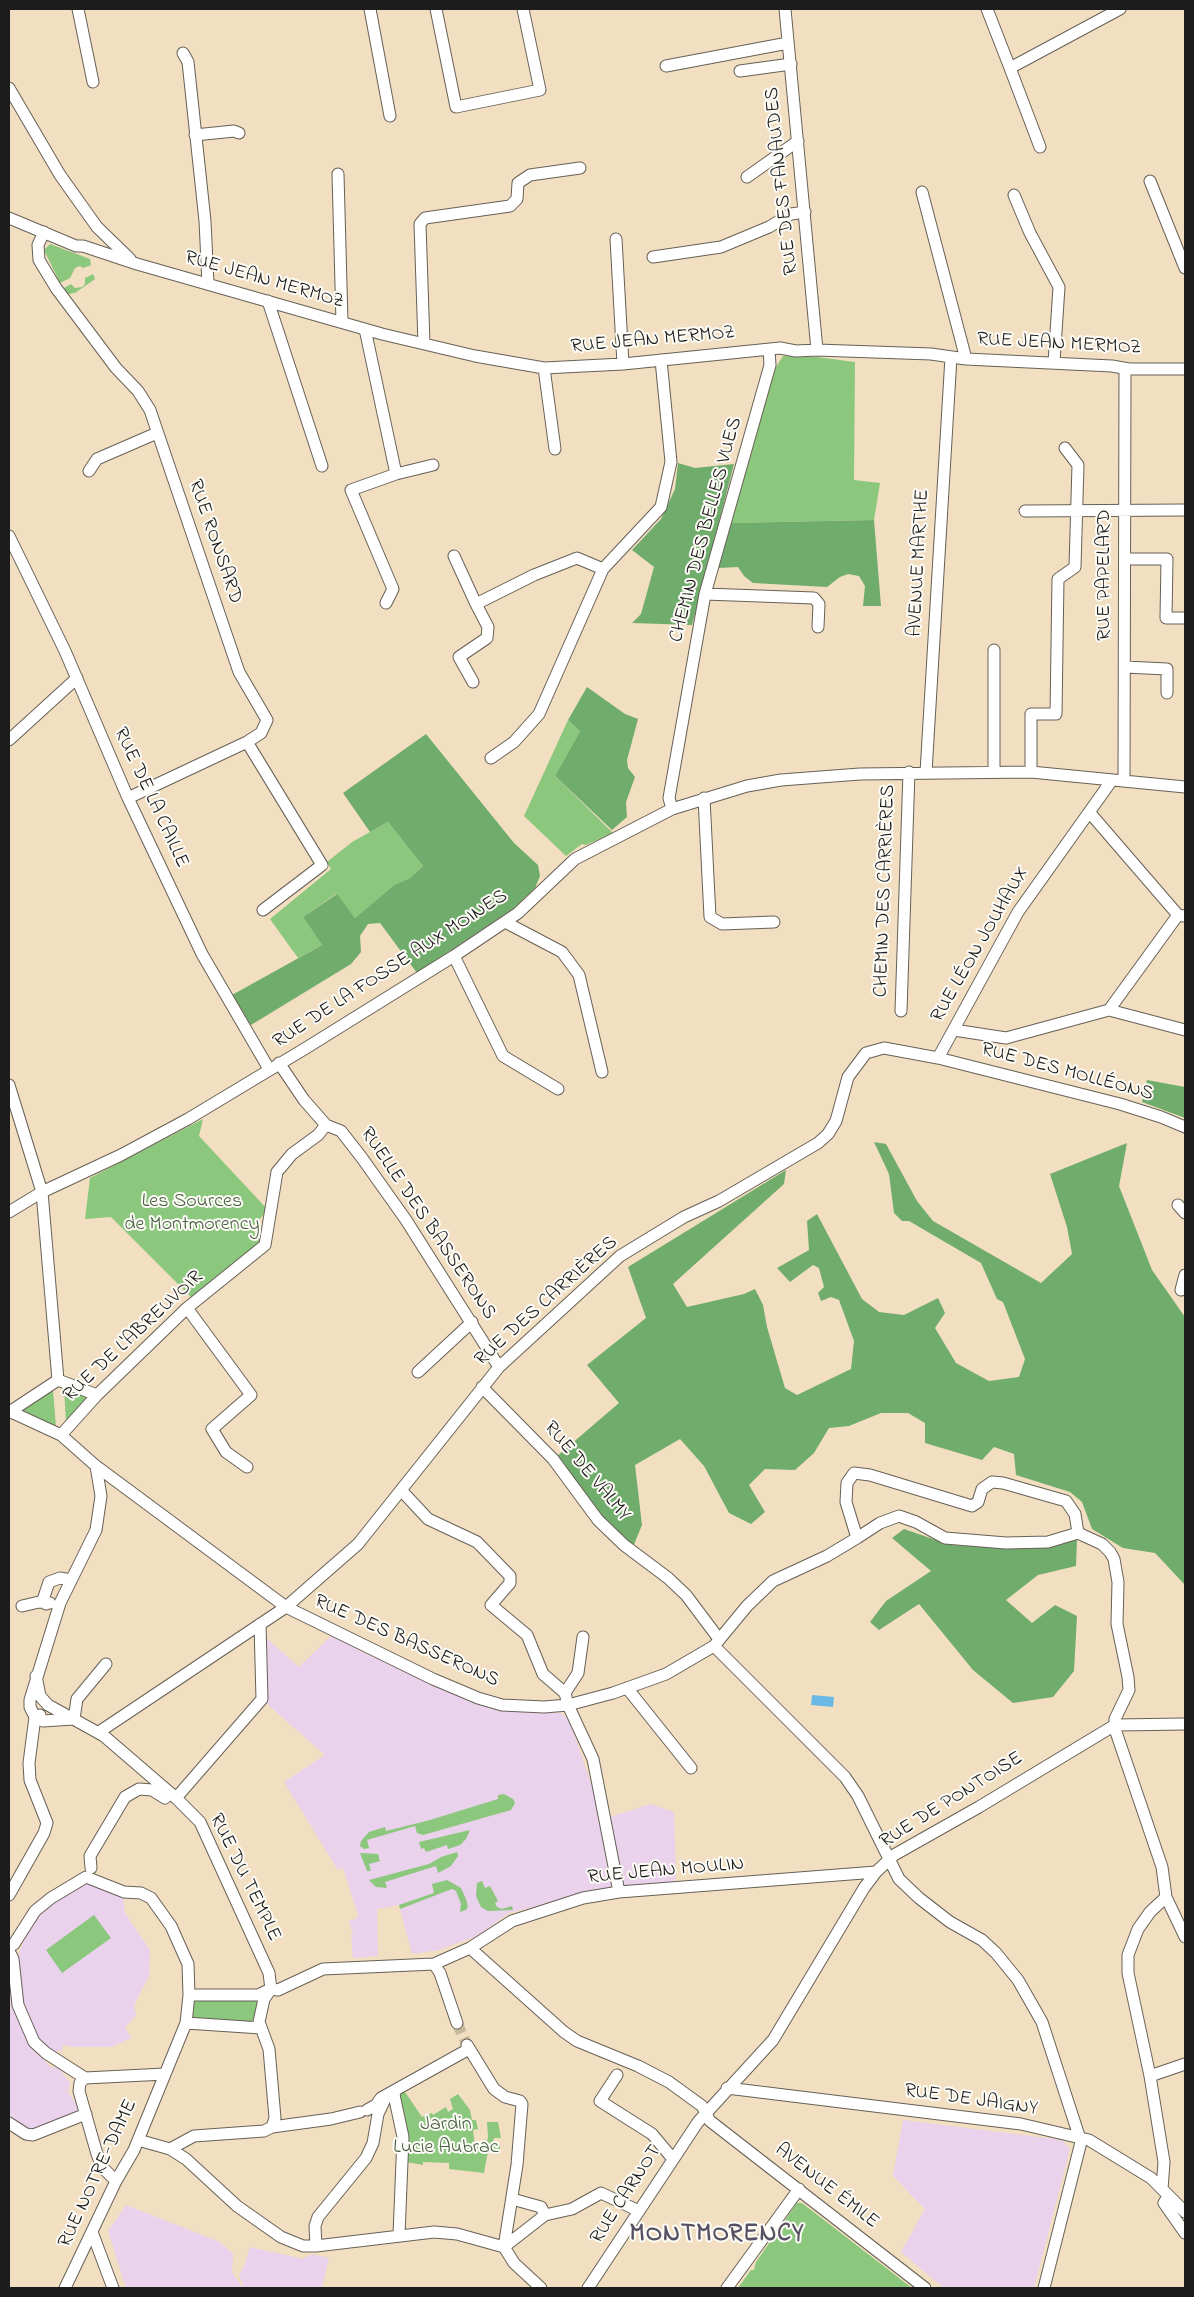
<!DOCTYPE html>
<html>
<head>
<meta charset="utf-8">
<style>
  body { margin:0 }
  #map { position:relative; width:1194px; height:2297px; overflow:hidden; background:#f2dfc1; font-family:"Indie Flower",sans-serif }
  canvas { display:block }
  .frame { position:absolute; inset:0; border:10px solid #1c1c1c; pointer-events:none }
</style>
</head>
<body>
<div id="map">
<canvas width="1194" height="2297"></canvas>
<div class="frame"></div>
</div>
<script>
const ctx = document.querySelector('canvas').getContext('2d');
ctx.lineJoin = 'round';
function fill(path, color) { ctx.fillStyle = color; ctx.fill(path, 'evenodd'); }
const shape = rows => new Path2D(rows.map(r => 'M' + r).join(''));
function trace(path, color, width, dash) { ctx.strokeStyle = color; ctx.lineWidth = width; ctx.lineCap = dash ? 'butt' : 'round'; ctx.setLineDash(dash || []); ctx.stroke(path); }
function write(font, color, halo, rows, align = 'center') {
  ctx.font = font + ' "Indie Flower",sans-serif'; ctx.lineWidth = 4; ctx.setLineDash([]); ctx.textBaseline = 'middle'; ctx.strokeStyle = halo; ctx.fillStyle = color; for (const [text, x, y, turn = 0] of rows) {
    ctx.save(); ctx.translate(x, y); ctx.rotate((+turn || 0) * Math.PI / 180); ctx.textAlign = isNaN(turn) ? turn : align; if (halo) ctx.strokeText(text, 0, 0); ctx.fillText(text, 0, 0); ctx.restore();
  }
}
const built = shape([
  [336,1631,359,1642,358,1650,467,1700,498,1710,560,1713,569,1719,603,1819,651,1804,674,1812,676,1879,674,1879,674,1884,576,1896,509,1913,477,1936,439,1950,412,1954,399,1905,377,1909,378,1956,353,1958,351,1935,353,1935,349,1921,357,1918,358,1915,343,1868,338,1870,284,1782,325,1755,266,1703,268,1700,266,1694,265,1637,299,1667],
  [84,1883,107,1889,123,1896,125,1913,150,1950,149,1976,134,2005,136,2015,125,2028,131,2038,111,2047,72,2047,63,2045,62,2052,59,2050,54,2054,31,2042,50,2067,59,2068,70,2083,68,2092,81,2111,33,2132,9,2119,9,1961,22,2004,17,1958,28,1931,38,1916,64,1895],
  [903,2120,1062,2140,1070,2149,1034,2288,944,2288,901,2252,925,2209,893,2176],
  [126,2205,220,2242,233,2254,232,2272,243,2288,126,2288,108,2231],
  [250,2247,303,2259,312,2254,329,2258,322,2288,244,2288,239,2275,245,2264]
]);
const green = shape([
  [50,244,90,259,91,265,83,268,80,266,75,268,70,278,60,283,44,250],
  [93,274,95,279,75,293,68,294,64,288,71,284,75,288,82,287,85,284,85,278],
  [783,356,817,357,855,362,854,480,880,483,874,520,730,523,773,372],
  [568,720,580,731,555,776,613,833,586,845,582,844,566,856,524,816],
  [388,822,423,866,410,878,394,885,355,918,336,894,303,917,322,945,298,958,270,919,331,869,327,862,352,842],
  [203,1119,199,1136,268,1210,251,1228,262,1242,211,1286,191,1297,111,1217,85,1219,90,1178],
  [64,1388,88,1397,66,1423],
  [53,1390,56,1427,22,1410],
  [504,1794,513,1799,515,1803,511,1810,423,1835,417,1833,415,1826,367,1840,369,1848,364,1849,360,1846,361,1841,369,1832,385,1827,386,1831,430,1820,498,1799,498,1795],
  [470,1830,466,1839,460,1845,448,1849,447,1845,426,1852,424,1848,421,1849,419,1842],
  [457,1852,458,1856,451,1866,438,1873,436,1866,385,1882,387,1888,376,1887,369,1880,429,1864,441,1857],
  [360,1853,378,1854,380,1861,369,1864,371,1871,367,1871],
  [447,1880,461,1888,466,1899,468,1907,466,1910,460,1912,461,1904,456,1891,452,1889,400,1909,399,1905,434,1893,432,1884],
  [482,1881,485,1888,490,1886,498,1901,495,1903,497,1907,502,1909,512,1906,513,1910,488,1911,481,1907,476,1896,477,1883],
  [94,1915,111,1938,62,1973,46,1950],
  [194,1997,254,1999,257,2002,254,2019,251,2022,193,2021],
  [405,2092,422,2117,432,2113,433,2115,446,2107,448,2112,453,2109,450,2099,458,2094,470,2110,472,2120,476,2120,478,2129,473,2130,475,2146,486,2145,488,2137,487,2122,498,2122,501,2138,494,2138,493,2142,494,2145,500,2145,500,2153,496,2154,496,2150,488,2151,484,2173,449,2169,449,2163,423,2162,423,2165,406,2162,394,2095],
  [797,2203,802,2203,912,2288,738,2288,751,2270,754,2270,756,2262]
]);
const forest = shape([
  [678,463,695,468,734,464,692,625,632,623,641,614,654,567,632,550,661,519,675,489],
  [874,520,881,606,863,606,865,586,859,576,848,574,840,577,827,587,753,583,744,576,738,567,718,568,730,523],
  [587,687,625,714,638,719,627,760,628,768,635,777,626,802,627,817,612,830,555,776,580,731,568,720],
  [426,734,514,843,538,865,540,876,535,888,514,908,417,973,380,923,368,924,360,936,361,952,351,964,251,1025,232,995,322,945,303,917,337,894,355,918,394,885,410,878,423,866,388,822,370,832,343,793],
  [1147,1080,1185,1087,1185,1118,1142,1102],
  [874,1142,886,1144,917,1201,933,1221,1041,1283,1072,1254,1067,1227,1050,1174,1127,1143,1119,1186,1152,1270,1185,1317,1185,1585,1155,1553,1123,1548,1092,1529,1082,1502,1070,1492,1016,1475,1014,1454,994,1447,982,1460,925,1443,925,1423,908,1413,881,1413,849,1426,829,1428,814,1453,795,1470,765,1469,749,1485,765,1512,751,1524,729,1513,704,1466,680,1439,635,1465,642,1525,633,1547,606,1521,556,1457,619,1403,587,1365,646,1318,628,1267,786,1170,784,1184,673,1284,687,1307,744,1294,755,1289,763,1305,767,1327,785,1388,797,1395,851,1369,854,1341,839,1300,831,1297,821,1301,818,1293,824,1287,819,1268,813,1265,790,1282,777,1268,809,1250,807,1221,817,1214,862,1299,879,1312,904,1315,938,1298,945,1313,935,1328,956,1363,989,1381,1019,1377,1025,1359,1003,1302,997,1299,981,1263,909,1221,902,1221,894,1213,889,1174],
  [904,1529,950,1545,1029,1549,1077,1540,1076,1566,1038,1575,1006,1600,1032,1623,1055,1605,1077,1616,1074,1671,1053,1697,1013,1703,973,1670,919,1604,879,1630,870,1622,886,1601,931,1571,892,1538]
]);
const water = shape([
  [812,1695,834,1697,833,1707,811,1705]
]);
const minorTunnel = shape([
  [457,2023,467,2045]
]);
const minor = shape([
  [78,9,93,82],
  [370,9,390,116],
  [436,9,456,107,540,90,523,9],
  [785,9,817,350],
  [987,9,1010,68,1120,9],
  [183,53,188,62,205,221,208,284],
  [666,66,788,43],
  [1010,68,1040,147],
  [740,71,791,64],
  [9,88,60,175,97,227,130,259],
  [195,135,234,131,239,133],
  [338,174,342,322],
  [747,177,798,141],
  [1150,181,1185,268],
  [922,192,966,359],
  [1014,195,1030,233,1059,287,1054,362],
  [9,218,76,246,83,246,137,264,382,334,475,356,544,368,623,364,780,348,796,351,817,350,931,354,966,359,1112,366,1129,369,1185,369],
  [44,232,38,245,39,260,56,288,116,368,138,391,150,410,239,672,267,720,261,733,247,742,128,798],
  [616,239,623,364],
  [653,257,721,247,769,227,791,214,805,212],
  [268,301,322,466],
  [365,329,396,474,433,465],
  [424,344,420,224,425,218,510,206,517,199,518,183,530,175,580,168],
  [544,368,555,449],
  [89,471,97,459,157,433],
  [1025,511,1185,510],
  [9,536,65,651,128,798,202,954,269,1069],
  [454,556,476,604],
  [1125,559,1167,559,1166,618,1185,618],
  [705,594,814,598,819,604,818,627],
  [386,603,393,589,351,490,396,474],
  [1125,667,1167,669,1167,693],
  [473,682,459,657,487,638,488,627,476,604,534,575,577,558,603,569],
  [9,740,77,678],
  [247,742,322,865,263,910],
  [491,758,514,742,539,714,603,569,661,507,671,462,661,360],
  [926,772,951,357],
  [994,772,994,650],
  [1031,772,1031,714,1056,714,1058,579,1075,567,1078,465,1065,448],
  [1124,781,1125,369],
  [704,798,710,917,722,924,774,922],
  [672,809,669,798,705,594,770,365,769,350],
  [1090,813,1178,915],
  [505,922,562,952,579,975,602,1072],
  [454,956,503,1056,558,1089],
  [1109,1010,1178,915,1184,916],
  [901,1011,909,772],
  [954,1030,1006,1038,1109,1010,1185,1030],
  [938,1058,1018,912,1112,780],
  [279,1063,304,1100,326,1125,341,1131,362,1158,406,1220,499,1367],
  [9,1085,42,1192,58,1380],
  [1178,1205,1185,1213],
  [9,1212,42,1192,121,1155,188,1119,306,1048,454,956,518,913,575,859,672,809,747,786,781,780,860,774,1031,772,1185,787],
  [1181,1290,1185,1275],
  [187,1308,251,1395,212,1429,226,1452,247,1467],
  [418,1372,472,1322],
  [58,1380,97,1395],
  [482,1387,553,1459,598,1520,624,1545,668,1578,686,1595,719,1639],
  [9,1411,61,1435,96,1466,286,1607,433,1679,478,1698,502,1705,544,1707,568,1705,613,1693,666,1674,714,1646,747,1606,773,1581,827,1556,857,1538],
  [11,1411,58,1380],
  [61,1435,97,1395,187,1308,265,1245,277,1172,292,1154,318,1135,326,1125],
  [401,1490,428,1519,477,1542,510,1576,510,1583,491,1605,527,1635,543,1674,565,1693,568,1705,593,1759,619,1892],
  [1078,1533,1048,1542,1006,1543,945,1538,916,1522,899,1516,880,1523,857,1538,846,1502,847,1483,854,1473,870,1475,972,1506,978,1502,982,1489,992,1482,1003,1483,1066,1501,1075,1514,1078,1533,1102,1544,1110,1552,1114,1559,1118,1582,1117,1624,1128,1677,1129,1690,1115,1719,1115,1729,1162,1867,1166,1897,1185,1937],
  [46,1604,43,1600,49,1582,60,1578,71,1580],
  [22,1606,39,1602,50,1603],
  [714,1646,845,1777,858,1796,899,1879,919,1898,950,1922,982,1940,996,1953,1018,1980,1042,2022,1081,2142,1044,2288],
  [36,1676,40,1696,48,1705,104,1736,176,1798,200,1822,269,1973,271,1989],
  [627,1688,691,1768],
  [565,1693,578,1673,583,1637],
  [73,1719,43,1721,35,1717,30,1707,30,1700,60,1603,96,1530,101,1496,96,1466],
  [74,1719,77,1699,106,1664],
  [99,1732,286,1607,358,1544,499,1367,620,1256,684,1217,719,1201,818,1143,828,1134,836,1121,848,1077,866,1053,884,1048,938,1058,1120,1104,1161,1117,1185,1127],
  [176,1798,262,1699,260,1624],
  [91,1868,90,1856,125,1797,139,1789,152,1790,165,1798,170,1793],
  [9,1895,44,1833,47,1823,30,1780,29,1763,35,1717,40,1715],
  [9,1947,14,1944,35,1911,51,1898,86,1877,124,1892,141,1893,151,1898,171,1926,188,1964,189,1995,186,2023,134,2150,116,2181,65,2288],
  [470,1948,564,2032,577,2041,638,2066,669,2082,702,2106,710,2121,925,2288],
  [9,1951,13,1959,18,2005,34,2042,46,2053,85,2078],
  [434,1964,440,1973,457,2023],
  [271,1989,264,1999,259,2022,269,2049,275,2118,272,2127],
  [189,1995,258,1995,271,1989,278,1990,323,1969,434,1964,470,1948,512,1921,583,1898,619,1892,876,1872],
  [186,2023,261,2028],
  [467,2045,494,2089,505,2097,520,2101,522,2104,517,2165,504,2247],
  [617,2075,600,2101,652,2134,673,2159],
  [1150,2076,1185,2064],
  [85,2078,80,2083,79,2091,97,2154,102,2167,116,2181],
  [85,2078,165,2074],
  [727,2088,1021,2124,1089,2140,1151,2178,1185,2212],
  [396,2090,394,2095,403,2137,399,2235],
  [367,2110,376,2105,381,2098,469,2049],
  [9,2123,26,2134,33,2135,86,2114],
  [138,2140,170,2149,186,2159,237,2206,281,2237,303,2246,316,2246,434,2232,457,2234,504,2247],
  [170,2149,194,2136,264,2131,272,2127,331,2119,360,2112],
  [1162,2189,1164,2162,1150,2076,1128,1973,1128,1955,1138,1929,1150,1912,1166,1897],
  [1168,2196,1164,2203,1185,2233],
  [545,2215,572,2209,601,2193,639,2211],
  [92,2232,113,2288],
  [316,2246,315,2226,318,2217,366,2158,373,2143,378,2114,387,2095],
  [504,2247,545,2215,541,2207,512,2199],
  [504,2247,514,2263,541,2288],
  [588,2288,698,2122,773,2040,864,1888,876,1872,894,1855,979,1807,1115,1725,1185,1724],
  [727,2288,799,2189]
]);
const streetNames = [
  ["RUE DES FANAUDES",783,181,-96],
  ["RUE JEAN MERMOZ",264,281,16],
  ["RUE JEAN MERMOZ",653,341,-5],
  ["RUE JEAN MERMOZ",1059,345,3],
  ["CHEMIN DES BELLES VUES",707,530,-75],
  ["RUE RONSARD",214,542,71],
  ["AVENUE MARTHE",920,563,-87],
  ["RUE PAPELARD",1106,575,-90],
  ["RUE DE LA CAILLE",150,798,65],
  ["CHEMIN DES CARRIÈRES",886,891,-88],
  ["RUE LÉON JOUHAUX",981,945,-60],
  ["RUE DE LA FOSSE AUX MOINES",391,970,-33],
  ["RUE DES MOLLÉONS",1067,1073,15],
  ["RUELLE DES BASSERONS",427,1224,56],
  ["RUE DES CARRIÈRES",547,1302,-42],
  ["RUE DE L'ABREUVOIR",134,1337,-43],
  ["RUE DE VALMY",586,1472,50],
  ["RUE DES BASSERONS",406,1642,24],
  ["RUE DE PONTOISE",952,1801,-32],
  ["RUE JEAN MOULIN",666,1872,-5],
  ["RUE DU TEMPLE",244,1878,64],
  ["RUE DE JAIGNY",971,2101,8],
  ["RUE NOTRE-DAME",99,2174,-65],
  ["AVENUE ÉMILE",826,2187,38],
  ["RUE CARNOT",627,2195,-57]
];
const parkNames = [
  ["Les Sources",192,1203],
  ["de Montmorency",192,1226],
  ["Jardin",446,2126],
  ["Lucie Aubrac",446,2149]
];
const districtNames = [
  ["MONTMORENCY",717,2236]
];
fill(built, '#ead1ec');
fill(green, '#8bc77c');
fill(forest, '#70ac6c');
fill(water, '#6ab9e4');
trace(minorTunnel, '#c7b8a0', 11, [11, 5.5]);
trace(minor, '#676056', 13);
trace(minor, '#fff', 11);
write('20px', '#1c1c1c', '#fdfcf7', streetNames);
write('20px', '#486042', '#fdfcf7', parkNames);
ctx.letterSpacing = '1px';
write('bold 25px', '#555163', '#fdfcf7', districtNames);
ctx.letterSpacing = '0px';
</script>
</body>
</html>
